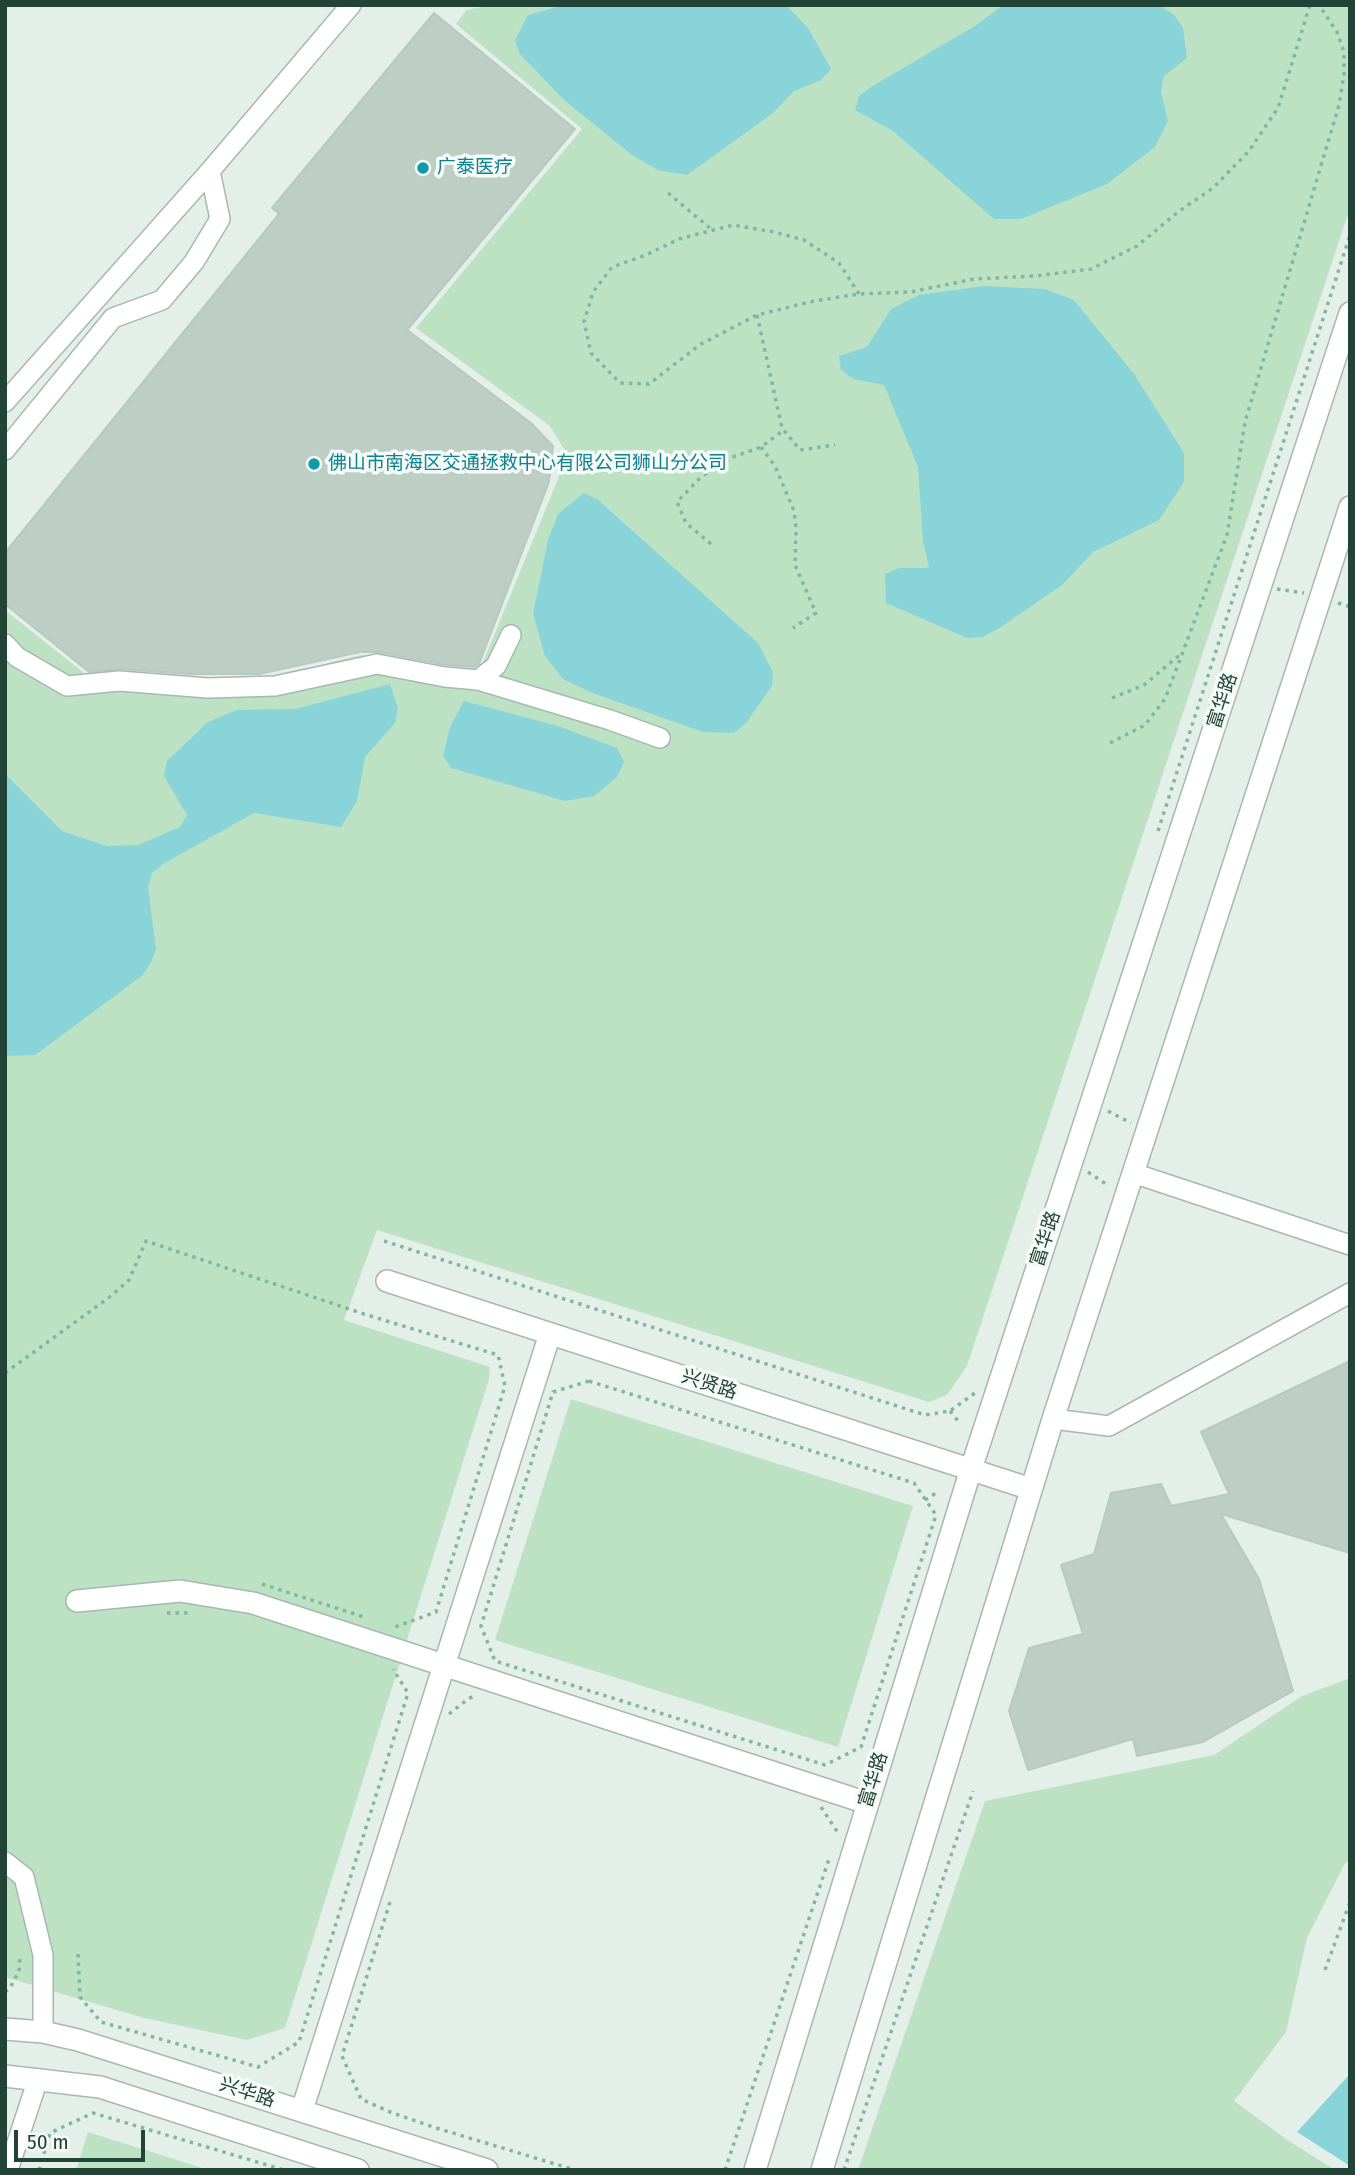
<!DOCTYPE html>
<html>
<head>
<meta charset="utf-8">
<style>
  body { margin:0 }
  #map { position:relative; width:1355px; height:2175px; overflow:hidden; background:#e5efea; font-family:"Fira Sans Condensed",sans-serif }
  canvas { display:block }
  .frame { position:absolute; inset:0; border:7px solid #224437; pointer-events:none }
  .scale { position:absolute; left:14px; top:2130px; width:131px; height:32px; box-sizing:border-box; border:4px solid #224437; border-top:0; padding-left:9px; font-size:21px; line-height:24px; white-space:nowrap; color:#224437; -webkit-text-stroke:5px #f6fbf8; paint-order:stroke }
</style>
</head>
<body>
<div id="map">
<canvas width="1355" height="2175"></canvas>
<div class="frame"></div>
<div class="scale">50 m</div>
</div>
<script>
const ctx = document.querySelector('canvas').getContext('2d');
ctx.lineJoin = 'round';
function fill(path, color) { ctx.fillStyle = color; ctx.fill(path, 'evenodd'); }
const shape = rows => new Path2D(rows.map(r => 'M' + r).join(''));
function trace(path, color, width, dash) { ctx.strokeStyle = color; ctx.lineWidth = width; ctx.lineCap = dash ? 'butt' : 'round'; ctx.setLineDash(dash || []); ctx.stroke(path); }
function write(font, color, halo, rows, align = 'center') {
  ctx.font = font + ' "Fira Sans Condensed","Noto Sans SC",sans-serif'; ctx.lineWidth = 7; ctx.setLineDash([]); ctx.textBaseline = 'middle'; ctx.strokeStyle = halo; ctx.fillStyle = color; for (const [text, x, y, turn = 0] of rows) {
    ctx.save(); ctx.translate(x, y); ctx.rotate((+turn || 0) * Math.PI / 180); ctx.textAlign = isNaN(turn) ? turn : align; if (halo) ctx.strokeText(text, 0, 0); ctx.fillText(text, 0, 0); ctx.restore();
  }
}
const green = shape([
  [492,5,1350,5,1350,208,967,1366,947,1395,929,1402,377,1230,344,1320,490,1367,489,1379,285,2028,247,2040,144,2018,5,1977,5,610,89,677,258,681,361,655,474,674,479,672,558,479,565,451,550,426,416,328,582,129,456,24,466,10],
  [571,1399,913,1506,838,1747,495,1640],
  [1350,1678,1350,1861,1345,1863,1307,1938,1286,2032,1234,2101,1289,2141,1335,2170,858,2170,985,1801,1214,1755,1302,1696],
  [88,2132,209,2170,76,2170]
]);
const water = shape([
  [564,5,786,5,808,28,831,69,821,80,794,91,773,113,687,175,658,170,632,155,563,99,520,54,515,40,528,15],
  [1003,5,1159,5,1174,15,1183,28,1187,58,1164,76,1161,92,1168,121,1155,147,1107,184,1021,219,994,219,893,131,855,110,859,96,871,87,975,26],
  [984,286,1045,289,1074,300,1134,374,1184,453,1184,482,1159,520,1093,552,1062,585,998,629,982,637,967,638,886,603,885,574,899,568,929,568,923,541,918,467,884,385,853,379,841,370,839,356,867,347,891,309,919,295],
  [584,493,598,500,758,643,773,672,772,686,746,723,734,733,703,732,590,692,563,679,545,656,533,614,548,540,558,514],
  [390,684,398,709,395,723,365,757,357,801,341,827,254,813,163,864,152,873,148,887,156,949,151,962,143,975,35,1055,5,1056,5,774,62,831,107,846,138,845,180,827,187,815,164,776,167,761,208,722,237,710,295,709],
  [464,701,558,726,617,748,624,762,617,777,594,796,565,801,451,768,443,756,450,727],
  [1350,2074,1350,2166,1297,2132]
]);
const building = shape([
  [434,13,575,129,407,330,531,423,553,446,549,482,479,664,474,667,447,665,379,652,360,652,259,674,189,674,120,669,89,672,5,604,5,553,279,214,272,208,434,13],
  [1350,1361,1350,1553,1221,1514,1259,1579,1293,1691,1203,1742,1137,1756,1133,1739,1028,1770,1009,1711,1029,1648,1083,1634,1061,1565,1094,1554,1111,1493,1161,1484,1171,1506,1229,1494,1201,1432,1350,1361]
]);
const path = shape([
  [668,193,711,229],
  [859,294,839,263,804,240,774,232,733,225,679,239,646,255,612,267,593,292,584,322,591,353,620,383,649,384,701,344,757,315,814,301,859,294,910,292,974,279,1035,276,1091,269,1137,246,1178,212,1213,188,1249,151,1278,108,1310,5],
  [757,315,782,428,800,450,835,445],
  [761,447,775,466,794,511,796,528,795,565,816,613,793,628],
  [711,544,686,523,677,502,701,477,733,457,761,447,784,430],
  [1277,589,1304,593],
  [1338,603,1348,606,1350,602],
  [1112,698,1144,685,1182,653],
  [1110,743,1145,725,1165,699,1227,535,1245,422,1339,105,1344,75,1344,52,1337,32,1319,5],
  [1158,831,1350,235],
  [1108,1111,1131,1123],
  [1088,1172,1109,1186],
  [384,1241,925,1415,950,1411,975,1393],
  [5,1373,111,1296,129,1280,146,1241,364,1314,498,1355,505,1386,436,1612,395,1627],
  [589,1381,914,1483,936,1515,861,1747,825,1765,495,1661,481,1626,553,1392,589,1381],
  [950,1411,959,1422],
  [925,1500,936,1493],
  [262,1584,364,1617],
  [167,1613,188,1613],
  [449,1714,468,1699,476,1695],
  [821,1807,838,1833],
  [390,1902,342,2056,361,2099,390,2112,433,2127,575,2170],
  [78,1954,80,1997,101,2022,258,2067,299,2042,408,1693,393,1669],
  [1325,1970,1350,1902],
  [5,1992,10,1988,19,1971,20,1956],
  [39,2170,50,2133,93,2113,284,2170],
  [725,2170,830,1856],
  [844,2170,973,1791]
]);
const minor = shape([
  [5,402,210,171,351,5],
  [5,450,113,318,162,300,194,262,220,219,210,171],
  [5,644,17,657,67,686,119,681,208,688,275,686,377,664,445,677,478,680,496,666,511,635],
  [478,680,610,720,660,738],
  [1133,1173,1350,1245],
  [1053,1419,1109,1426,1350,1293],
  [5,1862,24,1877,43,1955,43,2032],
  [8,2170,38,2079]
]);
const tertiary = shape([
  [387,1281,1031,1489],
  [77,1601,180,1591,253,1603,867,1803],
  [5,2029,43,2032,78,2040,487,2170],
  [5,2076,100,2087,358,2170],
  [302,2110,550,1334],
  [755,2170,971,1469,1350,313],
  [822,2170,1053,1419,1350,507]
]);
const markers = [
  [423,168,7,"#0f9aa8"],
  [314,464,7,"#0f9aa8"]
];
const cultureNames = [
  ["广泰医疗",437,168],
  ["佛山市南海区交通拯救中心有限公司狮山分公司",328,464]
];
const streetNames = [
  ["富华路",1223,701,-72],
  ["富华路",1046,1239,-72],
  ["兴贤路",709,1385,18],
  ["富华路",874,1780,-73],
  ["兴华路",247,2093,18]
];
fill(green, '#bce2c3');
fill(water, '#89d4d9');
fill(building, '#bdcec5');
trace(building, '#b7cac0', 2);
trace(minor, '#a7b8b1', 22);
trace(tertiary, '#a7b8b1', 24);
trace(path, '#83b6a1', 3.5, [3.5, 5]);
trace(minor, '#fff', 19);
trace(tertiary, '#fff', 21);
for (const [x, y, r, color] of markers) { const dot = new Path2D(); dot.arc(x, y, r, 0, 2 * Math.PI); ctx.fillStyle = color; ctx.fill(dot); trace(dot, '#f6fbf8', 2.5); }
write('19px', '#0d838f', '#f6fbf8', cultureNames, 'left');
write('19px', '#224437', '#f6fbf8', streetNames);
</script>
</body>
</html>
